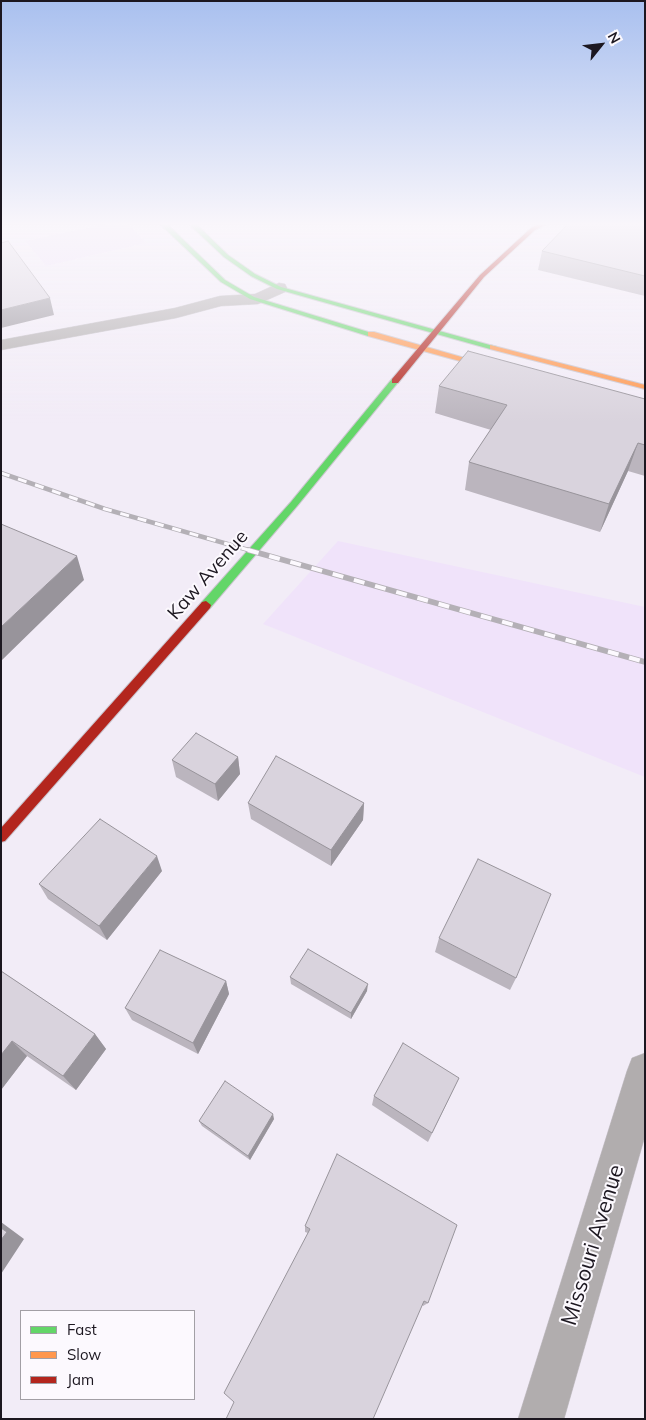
<!DOCTYPE html>
<html>
<head>
<meta charset="utf-8">
<style>
  body { margin:0 }
  #map { position:relative; width:646px; height:1420px; overflow:hidden; background:#f2ecf7; font-family:Mulish,sans-serif }
  canvas { display:block }
  .frame { position:absolute; inset:0; border:2px solid #1c1720; pointer-events:none }
  .legend { position:absolute; left:20px; top:1310px; width:175px; height:90px; box-sizing:border-box; background:#fcf9fe; border:1px solid #a29fa5; margin:0; padding:6px 9px; list-style:none; font-size:15px; color:#1c1720 }
  .legend li { display:flex; align-items:center; gap:10px; height:25px }
  .legend b { width:25px; border:1px solid #a29fa5 }
  .north { position:absolute; left:576px; top:20px; width:50px; height:50px; -webkit-text-stroke:4px #fcf9fe; paint-order:stroke; rotate:61deg; font-size:14px; font-weight:700; line-height:20px; text-align:center; color:#1c1720 }
  .north::after { content:''; display:block; margin:auto; width:18px; height:22px; background:#1c1720; clip-path:polygon(50% 0,100% 100%,50% 72%,0 100%) }
</style>
</head>
<body>
<div id="map">
<canvas width="646" height="1420"></canvas>
<div class="frame"></div>
<ul class="legend">
<li><b style="height:6px;background:#63d668"></b>Fast</li>
<li><b style="height:6px;background:#ff974d"></b>Slow</li>
<li><b style="height:6px;background:#b3261e"></b>Jam</li>
</ul>
<div class="north">N</div>
</div>
<script>
const ctx = document.querySelector('canvas').getContext('2d');
ctx.lineJoin = 'round';
function fill(path, color) { ctx.fillStyle = color; ctx.fill(path, 'evenodd'); }
const shape = rows => new Path2D(rows.map(r => 'M' + r).join(''));
function trace(path, color, width, dash) { ctx.strokeStyle = color; ctx.lineWidth = width; ctx.lineCap = dash ? 'butt' : 'round'; ctx.setLineDash(dash || []); ctx.stroke(path); }
function write(font, color, halo, rows, align = 'center') {
  ctx.font = font + ' Mulish,sans-serif'; ctx.lineWidth = 4; ctx.setLineDash([]); ctx.textBaseline = 'middle'; ctx.strokeStyle = halo; ctx.fillStyle = color; for (const [text, x, y, turn = 0] of rows) {
    ctx.save(); ctx.translate(x, y); ctx.rotate((+turn || 0) * Math.PI / 180); ctx.textAlign = isNaN(turn) ? turn : align; if (halo) ctx.strokeText(text, 0, 0); ctx.fillText(text, 0, 0); ctx.restore();
  }
}
const built = shape([
  [107,224,128,224,146,243,46,266,25,241],
  [338,541,645,607,645,777,263,624]
]);
const street = shape([
  [279,283,285,284,287,288,285,292,258,304,221,306,176,318,1,350,1,340,175,308,220,296,255,294,279,283],
  [645,1053,645,1136,564,1419,518,1419,627,1071,632,1058,645,1053]
]);
const fast = shape([
  [160,224,167,224,225,280,254,297,375,334,368,336,250,299,221,282,160,224],
  [189,224,196,224,228,255,255,274,281,287,497,347,490,349,277,289,251,276,224,257,189,224],
  [392,379,399,381,297,506,210,608,202,608,201,605,202,602,291,502,392,379]
]);
const slow = shape([
  [368,332,374,332,500,368,493,370,368,336,368,332],
  [490,345,645,385,645,389,490,349,490,345]
]);
const jam = shape([
  [538,224,547,224,535,230,484,277,398,383,392,383,392,379,480,275,531,228,538,224],
  [206,601,211,605,210,608,5,841,1,842,1,828,202,602,206,601]
]);
const railFar1 = shape([
  [1,473,105,509,252,551]
]);
const rail = shape([
  [248,550,645,662]
]);
const wall = shape([
  [645,224,645,296,538,270,542,251],
  [439,386,645,399,645,476,628,471,600,532,465,490,469,462,491,430,435,413],
  [238,757,240,774,218,801,176,777,172,760],
  [248,803,364,803,363,820,331,866,251,819],
  [162,871,107,940,48,899,39,884],
  [439,938,516,978,510,990,435,952],
  [1,971,95,1034,106,1049,76,1090,27,1056,1,1090],
  [290,977,367,991,351,1019,291,984],
  [226,981,229,994,198,1054,132,1020,125,1008],
  [459,1078,428,1142,372,1105,374,1096],
  [274,1119,250,1160,202,1126,199,1121],
  [305,1226,428,1303,423,1306,422,1305,234,1402,308,1233,305,1232]
]);
const shadedWall = shape([
  [50,298,54,315,1,328,1,310],
  [638,443,628,471,600,532,609,504],
  [77,556,84,580,1,661,1,627],
  [238,757,240,774,218,801,215,784],
  [364,803,363,820,331,866,331,850],
  [157,856,162,871,107,940,99,926],
  [226,981,229,994,198,1054,193,1043],
  [368,984,367,991,351,1019,351,1013],
  [95,1034,106,1049,76,1090,63,1076],
  [12,1041,27,1056,1,1090,1,1055],
  [273,1114,274,1119,250,1160,248,1156],
  [1,1222,24,1239,1,1274]
]);
const building = shape([
  [568,224,645,224,645,276,542,251,568,224],
  [8,241,50,298,1,310,1,243,8,241],
  [468,351,645,399,645,445,638,443,609,504,469,462,507,405,439,386,468,351],
  [1,524,77,556,1,627,1,524],
  [196,733,238,757,215,784,172,760,196,733],
  [276,756,364,803,331,850,248,803,276,756],
  [100,819,157,856,99,926,39,884,100,819],
  [478,859,551,894,516,978,439,938,478,859],
  [308,949,368,984,351,1013,290,977,308,949],
  [160,950,226,981,193,1043,125,1008,160,950],
  [1,971,95,1034,63,1076,12,1041,1,1055,1,971],
  [403,1043,459,1078,432,1133,374,1096,403,1043],
  [225,1081,273,1114,248,1156,199,1121,225,1081],
  [337,1154,457,1225,428,1303,424,1301,373,1419,226,1419,234,1402,224,1393,310,1229,305,1226,337,1154],
  [1,1228,7,1232,1,1240,1,1228]
]);
const streetNames = [
  ["Kaw Avenue",208,575,-49]
];
const nearStreetnames = [
  ["Missouri Avenue",593,1245,-73]
];
fill(built, '#f0e3fa');
trace(street, '#cbc6cf', 1);
trace(fast, '#cbc6cf', 2);
trace(slow, '#cbc6cf', 2);
trace(jam, '#cbc6cf', 2);
fill(street, '#b1adae');
fill(fast, '#63d668');
fill(slow, '#ff974d');
fill(jam, '#b3261e');
trace(railFar1, '#b4b0b6', 4.5);
trace(rail, '#b4b0b6', 5.5);
trace(railFar1, '#fcf9fe', 3, [9]);
trace(rail, '#fcf9fe', 4, [11]);
fill(wall, '#bbb5be');
fill(shadedWall, '#98949b');
fill(building, '#d9d3dd');
trace(building, '#98949b', 1);
const sky = ctx.createLinearGradient(0, 0, 0, 423);
sky.addColorStop(0, '#a9c0ef');
sky.addColorStop(0.53, '#f9f6fb');
sky.addColorStop(1, '#f9f6fb00');
ctx.fillStyle = sky;
ctx.fillRect(0, 0, 646, 423);
write('19px', '#1c1720', '#fcf9fe', streetNames);
write('22px', '#1c1720', '#fcf9fe', nearStreetnames);
</script>
</body>
</html>
